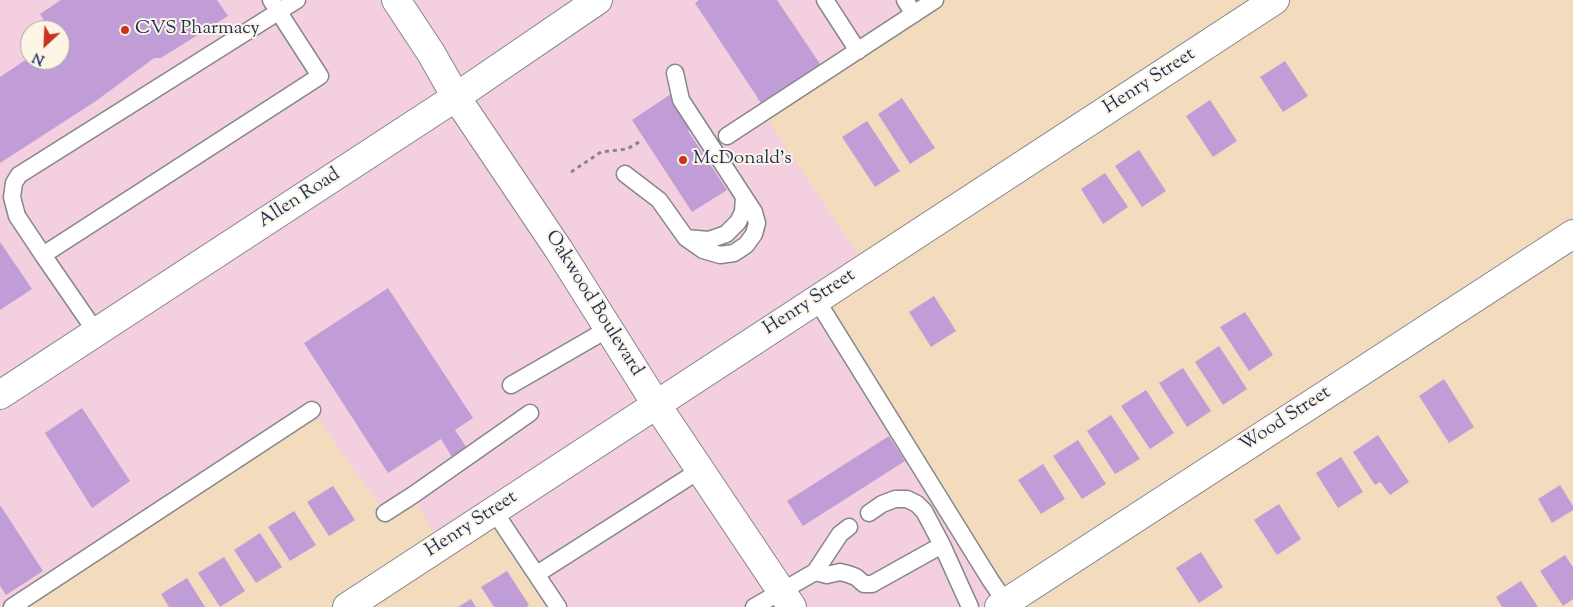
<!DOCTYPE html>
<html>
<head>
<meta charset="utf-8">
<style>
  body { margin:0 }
  #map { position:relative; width:1573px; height:607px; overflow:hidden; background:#f2dcbd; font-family:"Sorts Mill Goudy",serif }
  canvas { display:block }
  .north { position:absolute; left:20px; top:20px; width:50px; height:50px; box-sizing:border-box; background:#fcf5e5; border:1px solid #a2a6af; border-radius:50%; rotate:205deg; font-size:14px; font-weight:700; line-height:20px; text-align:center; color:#1b2f5e }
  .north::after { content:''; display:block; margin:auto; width:18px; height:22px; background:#c8321e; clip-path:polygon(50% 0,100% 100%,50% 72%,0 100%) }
</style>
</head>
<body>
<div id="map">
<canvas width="1573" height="607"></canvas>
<div class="north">N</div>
</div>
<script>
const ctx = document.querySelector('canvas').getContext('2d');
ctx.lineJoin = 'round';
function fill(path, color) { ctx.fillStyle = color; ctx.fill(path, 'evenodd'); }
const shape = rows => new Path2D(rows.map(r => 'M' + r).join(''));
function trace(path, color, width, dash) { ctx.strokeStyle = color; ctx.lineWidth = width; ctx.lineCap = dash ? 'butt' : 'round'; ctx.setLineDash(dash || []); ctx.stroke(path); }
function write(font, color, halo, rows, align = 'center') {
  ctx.font = font + ' "Sorts Mill Goudy",serif'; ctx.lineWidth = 4; ctx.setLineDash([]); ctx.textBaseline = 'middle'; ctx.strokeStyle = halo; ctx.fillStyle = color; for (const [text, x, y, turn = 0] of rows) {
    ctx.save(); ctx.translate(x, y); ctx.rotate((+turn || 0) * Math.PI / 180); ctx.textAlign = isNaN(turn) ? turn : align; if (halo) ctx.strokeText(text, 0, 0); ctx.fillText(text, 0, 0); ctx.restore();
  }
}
const built = shape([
  [0,0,935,0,763,113,866,266,816,299,1009,607,558,607,494,511,441,546,413,495,385,513,312,410,12,607,0,607],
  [30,30,60,30,60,60,30,60]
]);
const building = shape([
  [61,0,217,0,228,16,161,58,154,58,96,101,0,163,0,77,30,57,30,60,60,60,60,30,50,30,40,14],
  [699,0,777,0,820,64,761,103,695,3],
  [1285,61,1308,96,1283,112,1260,77],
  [671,94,692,127,688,131,727,190,692,212,632,120],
  [902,98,935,148,910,164,878,114],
  [1210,100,1237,141,1213,157,1186,116],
  [867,121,900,171,875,187,842,137],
  [1139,150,1166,191,1142,207,1115,166],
  [1105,173,1128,207,1103,224,1081,189],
  [0,242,32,289,0,310],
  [388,288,473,418,455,430,469,451,454,460,441,439,388,473,304,343],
  [934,296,956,331,931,347,909,312],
  [1245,312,1273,355,1249,371,1220,327],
  [1219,346,1247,389,1223,405,1195,362],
  [1183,368,1211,411,1187,427,1159,383],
  [1444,379,1474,427,1449,443,1419,396],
  [1146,390,1174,433,1150,449,1121,406],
  [82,408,130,481,92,508,45,433],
  [1111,415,1140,459,1115,474,1087,431],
  [1378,435,1409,482,1390,495,1380,482,1375,485,1353,452],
  [889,436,905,461,803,526,787,501],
  [1078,440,1106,484,1082,499,1053,456],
  [1341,457,1363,492,1338,508,1316,473],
  [1043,464,1065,499,1041,514,1018,480],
  [1560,485,1573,506,1573,510,1552,523,1538,499],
  [333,486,355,520,329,536,307,502],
  [1279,504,1301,539,1277,555,1254,520],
  [0,505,43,571,6,595,0,586],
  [294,511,316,545,290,561,268,527],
  [260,533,282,567,256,583,234,550],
  [1201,552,1223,587,1199,603,1176,568],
  [1565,555,1573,567,1573,599,1563,606,1540,571],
  [224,557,245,591,220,607,198,573],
  [507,571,529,605,526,607,494,607,481,587],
  [187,578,205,607,169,607,161,594],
  [1521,581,1538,607,1502,607,1496,597],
  [471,599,476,607,458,607]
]);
const path = shape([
  [571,172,601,152,627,149,641,141]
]);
const lane = shape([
  [825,0,858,51],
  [905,0,914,14],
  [727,136,935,0],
  [625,174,659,200,686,238,703,250,720,255,734,253,746,245,754,234,757,223,754,212,681,100,675,73],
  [686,238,709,240,726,234,738,222,743,212,744,197],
  [43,255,17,216,12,197,14,183,19,175,297,0],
  [816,299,991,581,1009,607],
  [96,332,43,255,320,76,271,0],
  [511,385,608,329],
  [494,511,558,607],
  [385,513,413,495,530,413],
  [942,545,970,607],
  [815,572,827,575,840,572,848,574,856,577,864,584,872,584,942,545,924,511,917,504,907,499,895,499,882,504,869,513],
  [537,574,700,470],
  [12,607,312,410],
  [754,607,815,572,840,534,849,527]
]);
const street = shape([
  [347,607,1275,0],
  [999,607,1573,234]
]);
const secondary = shape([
  [396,0,431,53,456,97,559,250,656,404,792,607],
  [0,395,456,97,598,0]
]);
const markers = [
  [125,30,5,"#c8321e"],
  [683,160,5,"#c8321e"]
];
const poiNames = [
  ["CVS Pharmacy",135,30],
  ["McDonald's",693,160]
];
const streetNames = [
  ["Henry Street",1150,82,-33],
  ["Allen Road",300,199,-33],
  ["Henry Street",810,303,-33],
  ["Oakwood Boulevard",593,304,58],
  ["Wood Street",1286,420,-33],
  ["Henry Street",472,525,-33]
];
fill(built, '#f3cfdf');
fill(building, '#c19dd7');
trace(lane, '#86868e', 19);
trace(street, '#86868e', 30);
trace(secondary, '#86868e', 30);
trace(path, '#86868e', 3, [4, 4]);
trace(lane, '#fff', 16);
trace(street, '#fff', 28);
trace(secondary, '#fff', 28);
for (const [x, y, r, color] of markers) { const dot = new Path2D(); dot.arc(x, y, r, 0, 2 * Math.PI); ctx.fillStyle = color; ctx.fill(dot); trace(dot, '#fcf5e5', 2); }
write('19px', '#1b2f5e', '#fcf5e5', poiNames, 'left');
write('19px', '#1b2f5e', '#fcf5e5', streetNames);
</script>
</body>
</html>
